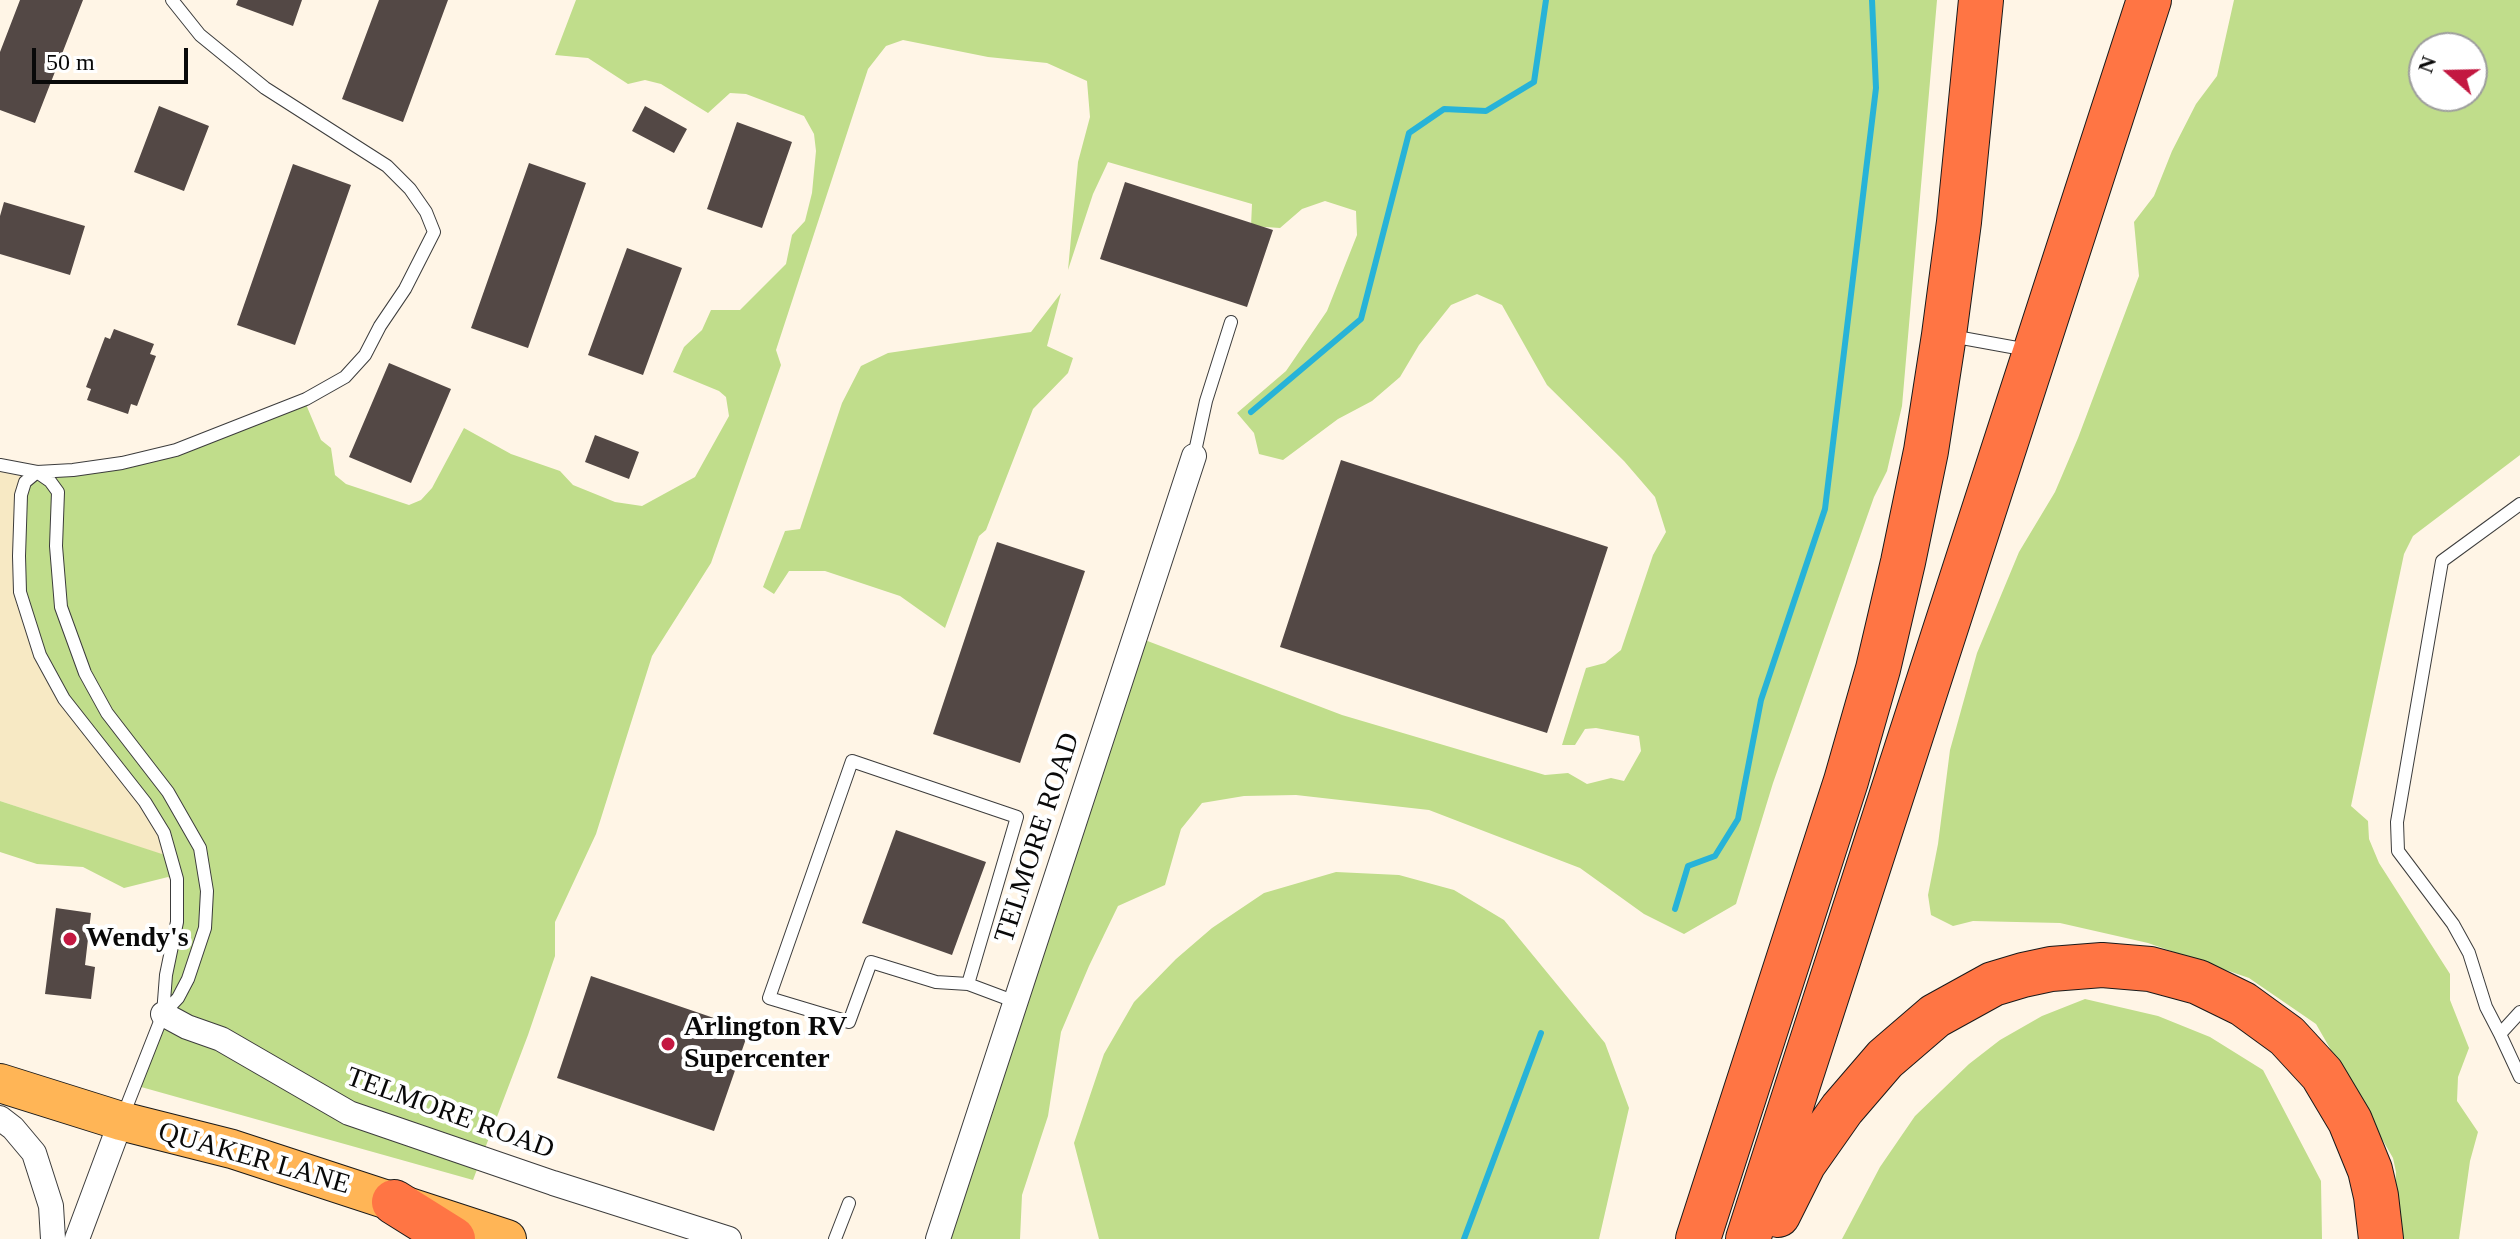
<!DOCTYPE html>
<html>
<head>
<meta charset="utf-8">
<style>
  body { margin:0 }
  #map { position:relative; width:2520px; height:1239px; overflow:hidden; background:#fff5e6; font-family:Georgia,serif }
  canvas { display:block }
  .north { position:absolute; left:2408px; top:32px; width:80px; height:80px; box-sizing:border-box; background:#fff; border:2px solid #9d9d9d; border-radius:50%; rotate:290deg; font-size:22px; font-weight:700; line-height:32px; text-align:center; color:#090909 }
  .north::after { content:''; display:block; margin:auto; width:28px; height:36px; background:#c31841; clip-path:polygon(50% 0,100% 100%,50% 72%,0 100%) }
  .scale { position:absolute; left:32px; top:48px; width:156px; height:36px; box-sizing:border-box; border:4px solid #090909; border-top:0; padding-left:10px; font-size:24px; line-height:28px; white-space:nowrap; color:#090909; -webkit-text-stroke:6px #fff; paint-order:stroke }
</style>
</head>
<body>
<div id="map">
<canvas width="2520" height="1239"></canvas>
<div class="north">N</div>
<div class="scale">50 m</div>
</div>
<script>
const ctx = document.querySelector('canvas').getContext('2d');
ctx.lineJoin = 'round';
function fill(path, color) { ctx.fillStyle = color; ctx.fill(path, 'evenodd'); }
const shape = rows => new Path2D(rows.map(r => 'M' + r).join(''));
function trace(path, color, width, dash) { ctx.strokeStyle = color; ctx.lineWidth = width; ctx.lineCap = dash ? 'butt' : 'round'; ctx.setLineDash(dash || []); ctx.stroke(path); }
function write(font, color, halo, rows, align = 'center') {
  ctx.font = font + ' Georgia,serif'; ctx.lineWidth = 8; ctx.setLineDash([]); ctx.textBaseline = 'middle'; ctx.strokeStyle = halo; ctx.fillStyle = color; for (const [text, x, y, turn = 0] of rows) {
    ctx.save(); ctx.translate(x, y); ctx.rotate((+turn || 0) * Math.PI / 180); ctx.textAlign = isNaN(turn) ? turn : align; if (halo) ctx.strokeText(text, 0, 0); ctx.fillText(text, 0, 0); ctx.restore();
  }
}
const farmland = shape([
  [0,466,23,470,160,830,166,856,0,801]
]);
const forest = shape([
  [576,0,1937,0,1902,406,1887,471,1874,497,1773,783,1736,904,1684,934,1644,914,1580,868,1429,810,1296,795,1244,796,1202,803,1181,829,1165,885,1118,906,1089,966,1061,1032,1048,1116,1022,1195,1020,1239,937,1239,1137,637,1342,715,1545,775,1568,773,1587,784,1611,778,1624,781,1641,751,1639,736,1596,728,1585,729,1575,745,1562,745,1586,668,1605,663,1621,650,1653,555,1666,532,1655,497,1624,461,1547,385,1502,305,1477,294,1451,305,1419,345,1400,377,1372,401,1338,419,1283,460,1259,454,1254,433,1237,413,1286,371,1327,311,1357,235,1356,211,1325,201,1302,209,1280,228,1251,226,1252,204,1108,162,1093,194,1068,270,1078,162,1090,117,1087,81,1047,63,988,57,903,40,886,46,868,69,776,350,781,365,711,563,652,656,596,834,555,922,555,956,528,1035,473,1180,134,1085,163,1010,176,916,172,879,168,877,124,888,83,867,37,864,0,852,0,801,165,855,160,829,54,690,17,593,17,502,31,474,122,464,305,402,321,440,331,448,335,475,346,484,409,505,421,500,432,488,464,428,511,454,560,471,573,485,615,502,642,506,695,477,729,416,726,397,719,391,673,372,684,347,702,330,711,310,740,310,786,264,792,235,805,221,812,193,816,151,814,134,804,116,746,94,730,93,708,113,661,84,645,80,628,84,588,58,555,55],
  [2234,0,2520,0,2520,455,2413,536,2404,554,2351,806,2368,821,2369,839,2379,863,2450,974,2450,1000,2469,1048,2458,1077,2457,1101,2478,1132,2470,1161,2459,1239,2394,1239,2396,1172,2393,1158,2316,1024,2249,978,2148,943,2060,923,1973,921,1953,926,1931,915,1928,895,1938,844,1950,750,1977,653,2019,552,2055,492,2078,438,2139,276,2134,222,2154,196,2172,151,2196,104,2217,76],
  [2424,48,2472,48,2472,96,2424,96],
  [1061,293,1047,346,1073,358,1068,373,1033,409,986,530,979,536,945,628,900,596,825,571,789,571,774,594,763,587,785,531,800,529,842,403,861,366,888,353,1031,332],
  [1336,872,1399,875,1454,890,1504,920,1605,1043,1629,1108,1599,1239,1099,1239,1074,1143,1104,1054,1134,1002,1176,959,1212,928,1264,893],
  [2085,999,2158,1016,2210,1037,2263,1070,2321,1181,2322,1239,1842,1239,1880,1167,1915,1116,1969,1064,2000,1040,2042,1016]
]);
const stream = shape([
  [1251,412,1361,319,1409,133,1444,109,1486,111,1534,82,1546,0],
  [1675,909,1688,866,1715,856,1738,819,1761,700,1825,509,1876,88,1872,0],
  [1464,1239,1541,1033]
]);
const building = shape([
  [20,0,83,0,35,123,0,110,0,52],
  [238,0,302,0,293,26,236,5],
  [379,0,448,0,403,122,342,99],
  [159,106,209,126,184,191,134,172],
  [645,106,687,129,674,153,632,131],
  [737,122,792,142,762,228,707,209],
  [529,163,586,183,528,348,471,328],
  [293,164,351,185,295,345,237,325],
  [1125,182,1273,230,1247,307,1100,259],
  [4,202,85,226,70,275,0,254,0,216],
  [627,248,682,268,643,375,588,355],
  [114,329,154,344,150,354,156,356,137,406,131,404,128,414,87,400,91,389,86,387,105,337,110,339],
  [389,363,451,389,411,483,349,457],
  [595,435,639,452,629,479,585,462],
  [1341,460,1608,547,1547,733,1280,647],
  [997,542,1085,571,1020,763,933,734],
  [896,830,986,862,952,955,862,923],
  [56,908,91,913,85,965,95,967,91,999,45,994],
  [591,976,749,1030,714,1131,557,1078]
]);
const service = shape([
  [1951,336,2028,350],
  [1194,456,1206,401,1231,322],
  [0,465,37,472,73,470,122,463,176,450,306,399,345,377,365,355,380,326,405,289,434,232,426,212,410,189,387,166,265,88,200,35,172,0],
  [37,472,25,482,21,495,19,556,20,592,40,655,64,699,145,802,164,833,177,879,177,922,166,975,163,1014,122,1118],
  [37,472,50,481,58,492,56,546,61,607,85,673,107,713,168,792,200,848,207,891,205,928,188,979,178,998,163,1014],
  [968,984,936,982,871,962,849,1022,769,998,852,761,1017,817,968,984,1016,1002],
  [2520,1012,2500,1034,2520,1077],
  [2500,1034,2486,1007,2469,953,2453,924,2398,851,2397,822,2442,561,2520,504],
  [835,1239,849,1203]
]);
const minor = shape([
  [163,1014,187,1027,221,1039,349,1113,553,1183,729,1239],
  [0,1118,13,1128,34,1153,51,1206,53,1239],
  [77,1239,121,1121],
  [938,1239,1194,456]
]);
const primary = shape([
  [0,1083,121,1121,232,1149,507,1239]
]);
const motorway = shape([
  [394,1202,453,1239],
  [1778,1215,1804,1163,1842,1109,1885,1059,1935,1016,1993,984,2023,975,2051,969,2102,965,2150,969,2198,982,2243,1004,2287,1036,2322,1074,2350,1121,2370,1170,2376,1196,2381,1239],
  [1698,1239,1846,781,1878,669,1903,562,1926,451,1944,335,1959,222,1981,0],
  [1748,1239,2149,0]
]);
const markers = [
  [70,939,8,"#c31841"],
  [668,1044,8,"#c31841"]
];
const streetNames = [
  ["TELMORE ROAD",1038,838,-72],
  ["TELMORE ROAD",450,1114,20],
  ["QUAKER LANE",254,1159,16]
];
const poiNames = [
  ["Wendy's",86,939],
  ["Arlington RV",684,1028],
  ["Supercenter",684,1060]
];
fill(farmland, '#f7e9c4');
fill(forest, '#c0dd8b');
trace(stream, '#27b3d8', 6);
fill(building, '#534845');
trace(service, '#3c3c3c', 14);
trace(minor, '#3c3c3c', 26);
trace(primary, '#1a1a1a', 40);
trace(motorway, '#1a1a1a', 46);
trace(service, '#fff', 12);
trace(minor, '#fff', 24);
trace(primary, '#ffb556', 38);
trace(motorway, '#ff7544', 44);
for (const [x, y, r, color] of markers) { const dot = new Path2D(); dot.arc(x, y, r, 0, 2 * Math.PI); ctx.fillStyle = color; ctx.fill(dot); trace(dot, '#fff', 3); }
write('28px', '#090909', '#fff', streetNames);
write('bold 28px', '#090909', '#fff', poiNames, 'left');
</script>
</body>
</html>
